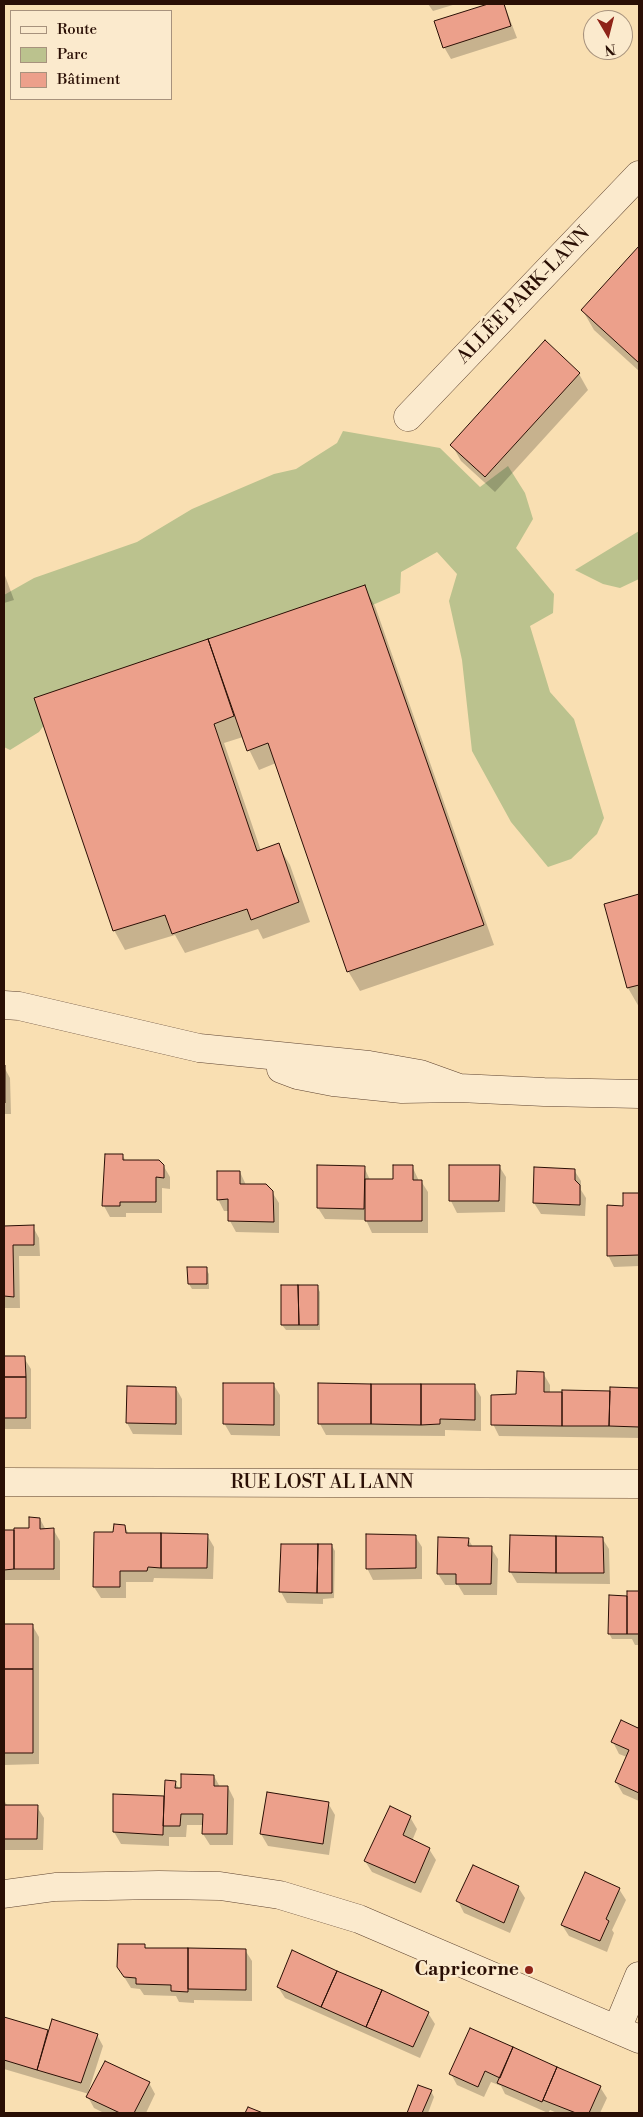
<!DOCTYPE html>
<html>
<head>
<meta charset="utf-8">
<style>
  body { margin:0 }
  #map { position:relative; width:643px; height:2117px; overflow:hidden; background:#f9dfb2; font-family:"Libre Bodoni",serif }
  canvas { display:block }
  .frame { position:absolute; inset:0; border:5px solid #2a0f05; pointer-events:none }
  .legend { position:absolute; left:10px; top:10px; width:162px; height:90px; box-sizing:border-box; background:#fbeacd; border:1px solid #a7927d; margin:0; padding:6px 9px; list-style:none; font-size:15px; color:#2a0f05 }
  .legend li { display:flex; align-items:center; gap:10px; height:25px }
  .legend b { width:25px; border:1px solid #a7927d }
  .north { position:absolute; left:583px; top:10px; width:50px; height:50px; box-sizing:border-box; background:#fbeacd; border:1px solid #a7927d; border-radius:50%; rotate:172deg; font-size:14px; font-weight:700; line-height:20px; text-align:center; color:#2a0f05 }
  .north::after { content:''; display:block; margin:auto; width:18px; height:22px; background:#8f2418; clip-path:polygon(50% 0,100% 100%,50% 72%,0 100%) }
</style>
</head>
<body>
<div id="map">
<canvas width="643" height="2117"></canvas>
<div class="frame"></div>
<ul class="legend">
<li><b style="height:6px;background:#fbeacd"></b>Route</li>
<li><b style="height:14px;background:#bbc28e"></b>Parc</li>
<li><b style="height:14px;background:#eca08b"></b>Bâtiment</li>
</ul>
<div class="north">N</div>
</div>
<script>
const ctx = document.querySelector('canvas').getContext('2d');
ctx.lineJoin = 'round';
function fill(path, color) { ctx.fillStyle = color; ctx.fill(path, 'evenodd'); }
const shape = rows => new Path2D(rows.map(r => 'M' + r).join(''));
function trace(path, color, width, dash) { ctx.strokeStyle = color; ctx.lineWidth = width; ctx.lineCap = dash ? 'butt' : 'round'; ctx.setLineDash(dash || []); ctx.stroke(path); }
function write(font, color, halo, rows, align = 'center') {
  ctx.font = font + ' "Libre Bodoni",serif'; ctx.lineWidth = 4.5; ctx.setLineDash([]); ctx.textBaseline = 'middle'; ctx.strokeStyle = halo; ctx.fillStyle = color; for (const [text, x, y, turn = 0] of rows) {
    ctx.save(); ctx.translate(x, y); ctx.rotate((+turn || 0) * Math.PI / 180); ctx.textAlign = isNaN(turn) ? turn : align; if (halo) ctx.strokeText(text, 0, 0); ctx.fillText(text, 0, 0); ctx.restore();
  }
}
const green = shape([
  [343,431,440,448,480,487,508,466,525,493,533,519,516,548,554,594,553,613,530,626,550,692,574,719,604,818,597,834,571,859,548,867,511,822,472,751,462,660,449,601,457,574,437,552,401,572,400,593,336,621,236,650,57,707,39,732,10,750,4,747,4,595,34,578,137,542,192,509,274,474,296,469,337,443],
  [639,531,639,579,620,588,603,584,575,570]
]);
const shadow = shape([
  [428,4,456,4,433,11],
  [492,4,504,4,517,38,451,59,444,47,436,21],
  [639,248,639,371,594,330,583,311],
  [579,374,588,390,495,492,461,461,452,445],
  [4,573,14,600,4,603],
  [364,587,375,606,494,945,360,991,348,971,276,763,259,770,243,737,224,743,261,851,278,845,290,865,310,922,263,939,258,929,185,953,175,935,125,950,114,930,35,698],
  [639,896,639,1007,628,988,606,905],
  [4,1067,10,1078,11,1114,4,1114],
  [122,1155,126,1161,163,1165,170,1177,170,1189,162,1188,162,1213,126,1213,126,1217,110,1217,104,1206],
  [412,1166,419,1181,421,1181,428,1192,428,1233,372,1233,366,1220,325,1219,318,1208,364,1167,370,1180,394,1180],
  [451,1166,499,1166,506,1177,505,1212,457,1213,451,1201],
  [574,1170,581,1181,581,1190,586,1198,585,1216,541,1214,534,1203],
  [240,1172,246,1185,272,1192,279,1203,279,1233,236,1232,230,1221,229,1211,224,1211,218,1199],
  [624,1194,639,1194,639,1266,614,1267,608,1255,624,1207],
  [4,1227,33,1227,39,1238,40,1256,19,1256,20,1308,4,1308],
  [206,1269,209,1274,209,1289,192,1289,189,1284],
  [317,1286,320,1292,320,1330,286,1330,282,1325],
  [4,1358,24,1358,31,1369,31,1429,4,1429],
  [543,1373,550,1385,550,1393,611,1393,611,1388,639,1389,639,1438,499,1436,493,1424,518,1396],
  [273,1384,280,1395,280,1436,231,1435,224,1423],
  [474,1385,481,1397,481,1431,445,1430,445,1436,326,1435,320,1424],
  [128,1387,176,1388,182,1399,182,1435,133,1434,127,1423],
  [40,1519,46,1530,53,1529,60,1541,60,1580,4,1580,4,1531,30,1530],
  [124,1526,129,1534,207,1535,214,1547,213,1579,154,1578,153,1582,126,1582,126,1598,101,1598,94,1587,115,1533],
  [415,1536,422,1547,422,1579,373,1580,367,1568],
  [602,1538,609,1549,610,1584,517,1583,510,1571],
  [468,1539,473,1547,491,1548,498,1559,497,1595,464,1595,458,1585,445,1585,438,1574],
  [332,1546,335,1551,334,1598,323,1599,323,1604,287,1603,281,1592],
  [628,1592,639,1592,639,1645,635,1645,632,1639,612,1639,609,1633,628,1597],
  [32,1625,39,1637,39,1764,5,1765,4,1626],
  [639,1730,639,1729,639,1801,623,1794,616,1782,627,1757,619,1754,613,1742],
  [214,1776,220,1787,228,1787,234,1799,233,1845,210,1845,203,1834,204,1825,187,1825,186,1837,169,1837,169,1846,121,1844,114,1832,114,1795,165,1797,175,1782,179,1789],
  [4,1800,8,1807,37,1807,44,1818,43,1850,4,1850],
  [328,1803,335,1815,329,1855,268,1846,261,1834],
  [410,1817,417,1829,412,1841,429,1849,436,1860,421,1893,372,1872,365,1861],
  [518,1887,525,1898,510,1933,464,1913,458,1901],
  [619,1889,626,1900,612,1930,614,1933,607,1952,569,1936,562,1925],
  [144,1945,147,1950,245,1950,252,1961,252,2001,194,2000,194,2003,179,2002,176,1996,144,1995,140,1989,131,1988,118,1967],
  [278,1987,428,2013,435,2024,420,2058,285,1998],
  [4,2018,49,2032,97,2035,103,2046,88,2093,149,2083,155,2094,146,2113,104,2113,94,2108,88,2097,89,2094,4,2069],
  [471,2030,600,2087,607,2098,600,2113,557,2113,550,2110,548,2113,505,2094,501,2086,491,2082,484,2097,457,2085,451,2074],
  [431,2091,434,2097,428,2113,408,2113]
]);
const building = shape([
  [488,4,504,4,511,26,443,48,434,21,488,4],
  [639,246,639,363,581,310,639,246],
  [545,340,580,373,485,477,450,445,545,340],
  [365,585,484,925,347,972,268,743,247,751,208,639,365,585],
  [208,639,234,716,214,724,257,851,279,843,299,902,251,920,247,909,172,934,165,915,113,931,34,698,208,639],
  [639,894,639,985,627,988,604,904,639,894],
  [4,1065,5,1065,5,1103,4,1103,4,1065],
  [105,1154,123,1154,123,1160,159,1160,164,1165,164,1178,156,1177,156,1202,120,1202,120,1206,102,1206,105,1154],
  [317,1165,365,1166,364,1209,317,1208,317,1165],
  [393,1165,413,1165,413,1180,422,1180,422,1221,365,1221,365,1179,393,1179,393,1165],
  [449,1165,500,1165,499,1201,449,1201,449,1165],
  [534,1167,575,1169,575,1180,580,1185,580,1205,533,1203,534,1167],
  [217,1171,240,1171,240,1184,266,1184,273,1191,274,1222,228,1221,228,1199,217,1200,217,1171],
  [623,1193,639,1193,639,1255,607,1256,607,1205,623,1206,623,1193],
  [34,1225,34,1245,13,1245,14,1297,4,1296,4,1226,34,1225],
  [187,1267,207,1267,207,1284,188,1284,187,1267],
  [281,1285,298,1285,299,1325,281,1325,281,1285],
  [298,1285,318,1285,318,1325,299,1325,298,1285],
  [4,1356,25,1356,26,1377,4,1377,4,1356],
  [517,1371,544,1372,544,1392,562,1392,562,1426,491,1425,491,1395,516,1394,517,1371],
  [4,1377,26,1377,26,1418,4,1418,4,1377],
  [223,1383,274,1383,274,1425,223,1424,223,1383],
  [318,1383,371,1384,371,1424,318,1424,318,1383],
  [371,1384,421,1384,421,1425,371,1424,371,1384],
  [421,1384,475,1384,475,1420,440,1419,440,1424,421,1425,421,1384],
  [127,1386,176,1387,176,1424,126,1423,127,1386],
  [610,1387,639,1388,639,1427,609,1426,610,1387],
  [562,1390,610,1391,609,1426,562,1426,562,1390],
  [29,1517,40,1518,40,1529,54,1528,54,1569,14,1569,14,1528,29,1528,29,1517],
  [114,1524,125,1525,126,1533,161,1533,161,1568,148,1567,147,1571,120,1571,120,1587,93,1587,94,1532,113,1532,114,1524],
  [4,1530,14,1530,14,1569,4,1570,4,1530],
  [161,1533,208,1534,207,1568,161,1568,161,1533],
  [366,1534,416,1535,416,1568,366,1569,366,1534],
  [510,1535,556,1536,556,1573,509,1572,510,1535],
  [556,1536,603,1537,604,1573,556,1573,556,1536],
  [438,1537,469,1538,468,1546,492,1546,491,1584,456,1584,456,1574,437,1574,438,1537],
  [281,1544,318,1544,317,1593,279,1592,281,1544],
  [318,1544,332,1544,332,1593,317,1593,318,1544],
  [627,1591,639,1591,639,1634,627,1634,627,1591],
  [609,1595,627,1596,627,1634,608,1634,609,1595],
  [4,1624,33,1624,33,1669,4,1669,4,1624],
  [4,1669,33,1669,33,1753,4,1753,4,1669],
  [621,1720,638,1728,639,1726,639,1793,615,1782,629,1750,611,1742,621,1720],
  [181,1774,214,1775,214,1786,228,1786,227,1834,202,1834,203,1814,181,1814,180,1826,163,1826,165,1780,176,1781,175,1788,181,1788,181,1774],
  [267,1792,329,1802,323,1844,260,1834,267,1792],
  [113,1794,164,1796,163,1835,113,1832,113,1794],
  [4,1805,38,1805,37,1839,4,1839,4,1805],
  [390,1806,411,1816,403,1835,430,1848,415,1883,364,1861,390,1806],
  [473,1865,519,1886,504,1923,456,1901,473,1865],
  [585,1872,620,1888,606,1919,609,1921,600,1941,561,1925,585,1872],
  [118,1944,145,1944,145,1948,188,1948,188,1992,171,1991,171,1985,136,1984,136,1978,124,1977,117,1967,118,1944],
  [188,1948,246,1949,246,1990,188,1989,188,1948],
  [292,1950,337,1971,321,2007,277,1987,292,1950],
  [337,1971,382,1990,366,2027,321,2007,337,1971],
  [382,1990,429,2012,413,2047,366,2027,382,1990],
  [4,2017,48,2030,37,2070,4,2060,4,2017],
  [52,2019,98,2034,81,2083,37,2070,52,2019],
  [470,2028,513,2047,500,2078,485,2071,478,2087,449,2074,470,2028],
  [513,2047,557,2067,542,2102,497,2083,513,2047],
  [105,2061,150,2082,134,2113,120,2113,86,2097,105,2061],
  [557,2067,601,2086,589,2113,576,2113,543,2100,557,2067],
  [418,2085,432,2090,422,2113,407,2113,418,2085],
  [248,2107,263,2113,245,2113,248,2107]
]);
const minor = shape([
  [408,417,639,175],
  [4,1482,639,1484],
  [4,1894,55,1887,159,1885,220,1886,280,1895,359,1919,639,2039],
  [617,2029,639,1976]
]);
const tertiary = shape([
  [4,1005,19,1006,199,1048,369,1065,420,1074,459,1088],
  [281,1069,297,1075,333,1082,402,1089,459,1088,544,1092,639,1094]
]);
const markers = [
  [529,1970,5,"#8f2418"]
];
const streetNames = [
  ["ALLÉE PARK-LANN",524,296,-46],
  ["RUE LOST AL LANN",322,1483]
];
const poiNames = [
  ["Capricorne",519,1970]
];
fill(green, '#bbc28e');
fill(shadow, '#0003');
fill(building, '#eca08b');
trace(building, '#2a0f05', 1);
trace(minor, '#5e4330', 29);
trace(tertiary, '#5e4330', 29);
trace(minor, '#fbeacd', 28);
trace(tertiary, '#fbeacd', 28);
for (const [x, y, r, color] of markers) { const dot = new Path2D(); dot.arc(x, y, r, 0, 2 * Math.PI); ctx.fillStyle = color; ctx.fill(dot); trace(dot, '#fbeacd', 2); }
write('19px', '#2a0f05', '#fbeacd', streetNames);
write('bold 19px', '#2a0f05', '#fbeacd', poiNames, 'right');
</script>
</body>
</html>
